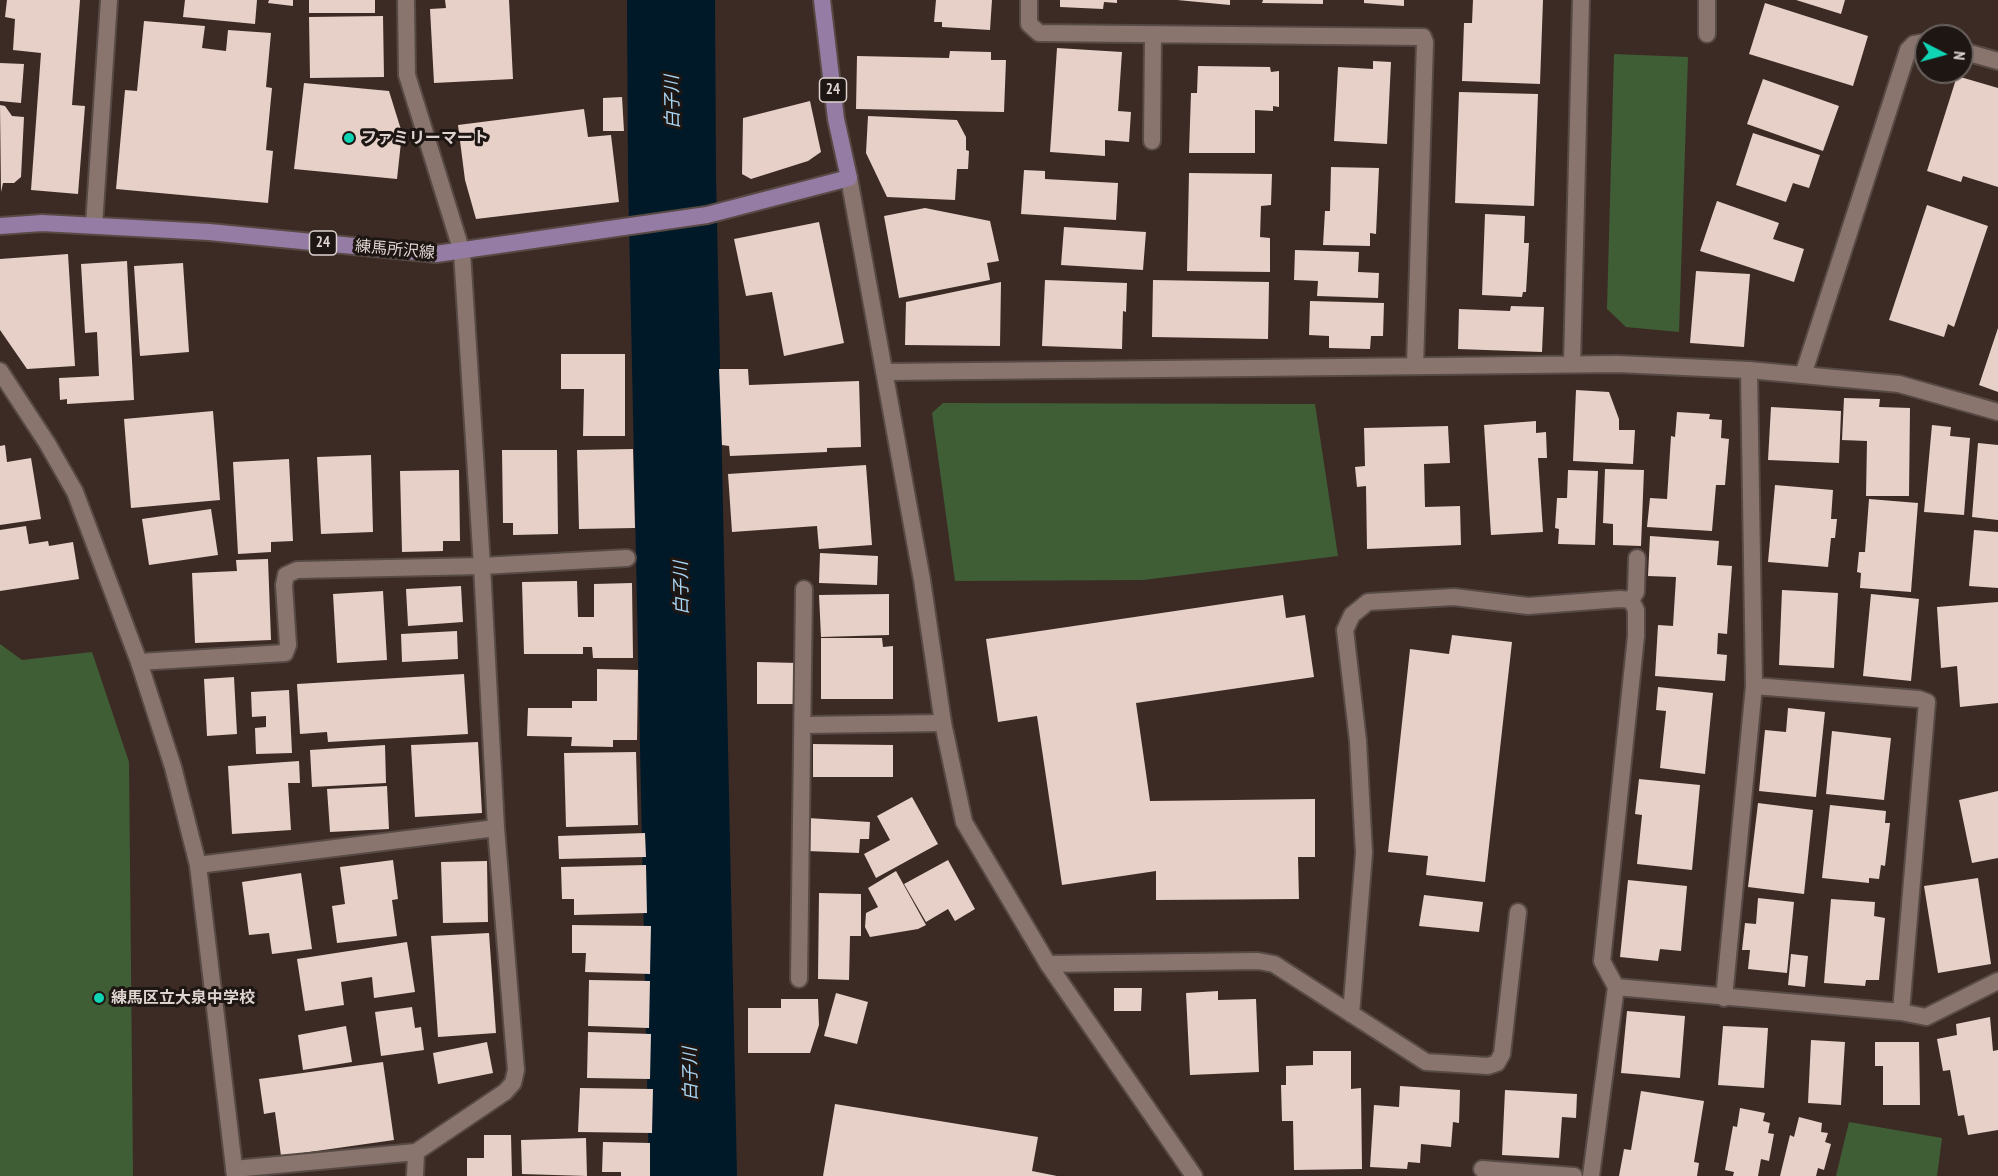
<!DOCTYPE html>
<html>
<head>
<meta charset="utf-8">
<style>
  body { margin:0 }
  #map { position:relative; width:1998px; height:1176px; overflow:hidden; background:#3c2b25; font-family:"PT Sans Narrow",sans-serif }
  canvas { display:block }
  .north { position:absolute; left:1914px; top:24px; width:60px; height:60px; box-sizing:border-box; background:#1d1613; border:2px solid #6a625e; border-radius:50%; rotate:96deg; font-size:16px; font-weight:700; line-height:24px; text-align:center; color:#ded3cf }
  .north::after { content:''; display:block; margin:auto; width:21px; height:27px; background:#0fd5b4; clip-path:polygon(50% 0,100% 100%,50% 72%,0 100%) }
</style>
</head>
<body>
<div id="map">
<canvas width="1998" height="1176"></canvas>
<div class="north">N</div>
</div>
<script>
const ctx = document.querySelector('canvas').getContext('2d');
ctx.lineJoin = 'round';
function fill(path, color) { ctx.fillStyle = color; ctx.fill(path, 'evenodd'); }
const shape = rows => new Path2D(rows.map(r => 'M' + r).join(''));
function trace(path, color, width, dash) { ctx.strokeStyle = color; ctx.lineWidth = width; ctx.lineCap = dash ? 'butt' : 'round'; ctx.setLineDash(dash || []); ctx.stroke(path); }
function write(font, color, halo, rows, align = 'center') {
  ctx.font = font + ' "PT Sans Narrow","Noto Sans JP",sans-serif'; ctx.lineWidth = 6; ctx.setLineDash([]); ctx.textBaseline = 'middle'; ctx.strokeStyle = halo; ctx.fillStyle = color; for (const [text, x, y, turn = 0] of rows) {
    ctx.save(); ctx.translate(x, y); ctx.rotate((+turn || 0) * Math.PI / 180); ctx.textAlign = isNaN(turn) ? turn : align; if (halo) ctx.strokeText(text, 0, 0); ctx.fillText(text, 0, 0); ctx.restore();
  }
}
const green = shape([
  [1614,54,1688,57,1679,332,1626,327,1607,309],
  [943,403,1315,404,1338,556,1143,580,955,581,932,413],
  [0,644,22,660,92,652,129,762,133,1176,0,1176],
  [1849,1122,1942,1138,1937,1176,1836,1176]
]);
const river = shape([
  [671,0,672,175,693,1176]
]);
const building = shape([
  [7,0,80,0,72,105,85,106,78,194,31,190,41,53,13,50,15,19,5,17],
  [185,0,257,0,255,24,183,17],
  [269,0,293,0,293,6,268,3],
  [309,0,375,0,375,13,309,13],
  [445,0,509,0,513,79,434,83,430,9,446,8],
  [936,0,992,0,990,30,942,27,942,22,934,22],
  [1060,0,1117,0,1117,3,1104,2,1103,9,1060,7],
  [1177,0,1230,0,1230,5],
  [1263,0,1323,0,1323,4,1262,3],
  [1364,0,1404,0,1404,6,1364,3],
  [1473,0,1543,0,1540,84,1462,81,1464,23,1472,23],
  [1796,0,1845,0,1841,14],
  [1765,3,1868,36,1853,86,1749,54],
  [383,16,384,77,310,78,309,17],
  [144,21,205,26,202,48,226,51,228,30,271,33,266,87,272,88,266,150,273,151,268,203,116,189,125,90,137,91],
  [1057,48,1122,52,1118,111,1131,112,1129,142,1105,140,1105,156,1050,152],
  [950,51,991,52,991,60,1006,60,1004,112,856,109,857,56,949,58],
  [1373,61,1391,62,1387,144,1334,141,1338,67,1373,69],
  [0,63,24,64,21,103,0,101],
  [1198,66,1270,67,1271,72,1279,71,1279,107,1273,106,1273,111,1255,110,1255,153,1189,153,1191,93,1197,93],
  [1957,76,1998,88,1998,187,1963,176,1961,182,1927,171],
  [1763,79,1839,106,1823,151,1747,124],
  [304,83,389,91,402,133,397,179,294,169],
  [1459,92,1538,94,1534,206,1455,203],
  [622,97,624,131,603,131,603,98],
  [810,101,821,152,808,161,751,179,742,174,743,118],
  [0,105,5,106,12,116,24,117,21,177,14,183,3,183,1,192],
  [584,109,588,137,611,135,619,202,476,219,465,180,458,125],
  [868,116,957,120,966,137,966,150,969,151,968,169,957,169,955,200,887,197,866,153],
  [1753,133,1820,155,1809,188,1793,183,1786,202,1736,185],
  [1331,167,1379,168,1376,234,1370,233,1370,246,1323,245,1325,211,1330,211],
  [1024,170,1045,171,1045,179,1118,183,1116,220,1021,214],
  [1189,173,1272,174,1271,205,1261,206,1260,237,1270,238,1270,272,1187,271],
  [1717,201,1779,223,1773,239,1804,249,1794,282,1700,251],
  [1927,205,1988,226,1954,327,1948,324,1944,337,1889,320],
  [925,208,990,221,999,261,987,263,990,280,899,298,884,216],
  [1485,214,1525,216,1524,243,1529,243,1526,292,1523,292,1522,297,1482,295],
  [819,222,844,343,784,356,772,292,746,296,734,239],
  [1064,227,1146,232,1143,270,1061,265],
  [1295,250,1359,252,1358,272,1379,273,1378,298,1317,296,1318,281,1294,280],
  [68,254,75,366,27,369,0,330,0,259],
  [127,261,134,400,67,404,67,399,60,400,59,378,99,376,97,332,85,333,81,264],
  [183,263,189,352,140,356,134,266],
  [1696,271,1750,274,1744,347,1690,343],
  [1045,280,1127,283,1126,312,1123,311,1122,349,1042,346],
  [1153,280,1269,282,1268,339,1152,337],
  [1001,282,1000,346,905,345,906,302],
  [1310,301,1384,303,1383,336,1371,336,1370,349,1329,348,1329,336,1309,335],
  [1511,306,1544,307,1542,352,1458,349,1459,309,1510,311],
  [1998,328,1998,392,1979,385],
  [561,354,625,354,625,436,583,436,584,389,561,389],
  [719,369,748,369,749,385,859,381,861,447,827,448,827,452,730,456,729,446,722,445],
  [1576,390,1609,392,1619,419,1619,430,1635,430,1633,464,1573,461],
  [1844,398,1880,399,1879,407,1910,408,1909,496,1866,496,1867,441,1842,440],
  [1771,407,1841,411,1839,463,1768,460],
  [213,411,220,500,131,508,124,419],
  [1677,412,1710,414,1709,419,1722,420,1721,438,1729,439,1725,485,1716,485,1712,531,1647,527,1650,498,1667,499,1671,436,1675,437],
  [1536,421,1536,433,1546,432,1547,458,1538,458,1543,532,1491,535,1484,425],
  [1932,425,1951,427,1950,436,1970,438,1964,515,1924,512],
  [1448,426,1450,463,1424,464,1425,507,1460,506,1461,545,1367,549,1366,486,1357,487,1355,467,1365,466,1364,428],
  [1978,443,1998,445,1998,520,1972,517],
  [5,445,7,462,31,458,41,519,0,525,0,446],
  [633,449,635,528,579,529,577,450],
  [502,450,557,450,558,534,513,535,513,523,503,523],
  [371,455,373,532,321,534,317,457],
  [289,459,293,541,271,542,271,552,238,554,233,462],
  [866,465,872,545,819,549,817,526,732,532,728,474],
  [1605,469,1644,470,1641,546,1613,545,1613,524,1603,523],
  [459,470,460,541,443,541,443,551,402,552,400,471],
  [1568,470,1598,471,1595,545,1558,544,1559,529,1555,528,1557,498,1567,498],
  [1775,485,1833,490,1831,519,1837,519,1835,538,1831,538,1828,567,1768,562],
  [1869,499,1918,503,1911,592,1860,588,1861,573,1857,572,1859,552,1865,552],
  [211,509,218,555,149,565,142,519],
  [26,526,29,544,48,541,49,546,73,542,79,579,0,591,0,530],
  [1974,530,1998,532,1998,588,1969,586],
  [1650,536,1719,541,1717,565,1732,566,1727,634,1718,633,1717,654,1727,655,1725,681,1655,676,1658,625,1673,626,1676,577,1648,576],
  [820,553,878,556,877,585,819,583],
  [268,559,271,640,195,643,192,573,237,571,236,560],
  [577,581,578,617,594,617,594,584,632,583,633,658,593,658,592,647,583,647,583,654,524,654,522,582],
  [461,586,463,622,408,626,406,589],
  [1782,590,1838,593,1834,668,1779,665],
  [383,591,387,660,337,663,333,594],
  [889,594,889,635,821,637,819,595],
  [1871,594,1919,599,1911,681,1863,676],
  [1283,595,1286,618,1305,615,1314,677,1136,703,1150,801,1315,799,1315,857,1298,857,1299,899,1156,900,1156,871,1062,885,1037,716,998,722,986,639],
  [1998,602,1998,703,1960,707,1957,666,1941,668,1937,607],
  [457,631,458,659,402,662,401,634],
  [1452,635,1512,642,1485,882,1426,875,1428,856,1388,852,1410,649,1449,654],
  [821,638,882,638,883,647,893,646,893,699,821,699],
  [757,662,798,663,798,704,757,704],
  [597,669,638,670,637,740,613,740,613,747,571,746,572,737,527,736,528,708,572,708,572,701,597,701],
  [464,674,468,734,328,742,327,732,300,734,297,684],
  [234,677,237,734,207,736,204,679],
  [1658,687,1713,693,1705,774,1660,768,1666,711,1656,710],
  [289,690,292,753,256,754,255,728,266,727,266,716,252,717,251,692],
  [1788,708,1825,712,1816,797,1759,791,1765,730,1786,732],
  [1832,731,1891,738,1884,800,1826,794],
  [478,742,482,813,415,817,411,745],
  [813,744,893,745,893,777,813,777],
  [385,745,386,783,312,787,310,750],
  [636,752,638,825,566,827,564,753],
  [299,761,300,783,288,783,291,830,232,834,228,766],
  [1639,779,1700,785,1692,870,1637,864,1642,815,1635,814],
  [387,786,389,829,330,832,327,789],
  [1998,791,1998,858,1972,863,1959,800],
  [912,797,938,844,876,878,864,854,890,840,877,816],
  [1758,803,1813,810,1804,894,1748,887],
  [1830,805,1886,811,1885,823,1890,823,1885,866,1881,865,1879,879,1869,878,1869,883,1822,878],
  [808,818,870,822,869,839,860,839,859,853,807,851],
  [645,833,646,857,559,859,558,836],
  [393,860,398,899,392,900,397,936,337,943,332,906,345,904,340,867],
  [948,860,975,909,955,921,948,909,926,922,904,884],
  [487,861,488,922,443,923,441,862],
  [646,865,647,913,574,915,574,899,562,899,561,867],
  [896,871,926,925,918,929,870,937,865,927,866,913,878,907,868,888],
  [301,873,312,949,272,954,269,933,249,935,242,882],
  [1978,878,1991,964,1938,973,1924,886],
  [1628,880,1687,886,1681,951,1660,949,1658,961,1620,957],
  [819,893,861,894,861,936,850,936,849,980,818,979],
  [1424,895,1483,902,1479,932,1419,926],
  [1758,898,1794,902,1787,973,1748,969,1750,950,1742,950,1745,923,1756,924],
  [1831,899,1875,902,1874,916,1885,918,1879,980,1866,980,1865,986,1824,983],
  [572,925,651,926,650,974,585,972,586,953,572,953],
  [489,933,496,1033,438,1037,431,936],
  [407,942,415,992,374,998,372,977,341,982,344,1005,305,1011,297,959],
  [1791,954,1808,956,1805,987,1788,985],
  [589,980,650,981,649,1028,588,1026],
  [1114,988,1142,988,1141,1011,1114,1011],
  [1218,991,1218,1000,1256,999,1259,1072,1190,1075,1186,993],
  [836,993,868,1002,857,1044,824,1036],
  [781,999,818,999,819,1025,810,1053,748,1053,748,1008,781,1008],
  [412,1007,415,1028,421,1027,424,1050,381,1056,375,1012],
  [1627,1011,1685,1016,1680,1078,1621,1073],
  [1990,1017,1993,1051,1998,1050,1998,1130,1968,1135,1964,1115,1958,1116,1950,1070,1943,1071,1937,1039,1957,1035,1956,1024],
  [346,1026,352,1062,303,1070,298,1035],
  [1723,1026,1768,1028,1764,1088,1718,1085],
  [588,1032,651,1034,650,1079,587,1078],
  [1811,1040,1845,1042,1841,1105,1808,1103],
  [487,1042,493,1073,438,1084,433,1053],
  [1875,1042,1919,1042,1920,1105,1883,1105,1883,1066,1875,1066],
  [1313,1051,1351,1051,1351,1089,1361,1088,1362,1169,1294,1170,1293,1121,1282,1121,1281,1085,1286,1085,1286,1066,1313,1065],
  [383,1062,394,1140,281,1156,275,1112,264,1114,259,1079],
  [1400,1086,1460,1090,1459,1123,1453,1122,1451,1147,1421,1144,1420,1163,1408,1162,1407,1169,1370,1167,1374,1105,1399,1107],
  [580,1088,653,1089,652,1133,578,1132],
  [1505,1090,1577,1094,1576,1118,1562,1117,1559,1158,1502,1155],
  [1641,1091,1704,1101,1694,1162,1699,1163,1697,1176,1619,1176,1624,1149,1631,1150],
  [835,1104,1038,1137,1032,1171,1057,1176,823,1176],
  [1740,1108,1765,1113,1763,1121,1770,1123,1768,1133,1774,1134,1769,1161,1761,1159,1758,1176,1733,1176,1734,1172,1725,1170,1733,1126,1737,1127],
  [1799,1117,1822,1123,1821,1132,1828,1133,1825,1142,1831,1144,1824,1170,1818,1168,1816,1176,1780,1176,1790,1135,1794,1137],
  [484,1135,511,1135,512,1176,467,1176,467,1158,484,1158],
  [586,1138,587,1176,522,1174,521,1140],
  [603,1142,650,1143,650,1176,621,1176,621,1172,602,1172]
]);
const service = shape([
  [1029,0,1029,24,1039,33,1423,37,1425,42,1415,366],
  [1707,34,1707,0],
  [1152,141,1153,35],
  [94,225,109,0],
  [139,662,285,653,288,645,284,585,286,575,297,570,482,566,627,558],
  [1754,686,1919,699,1927,702,1901,1012],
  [804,725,943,723],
  [198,865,496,828],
  [1048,964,1258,961,1274,964,1426,1062,1488,1066,1497,1063,1502,1054,1518,912],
  [799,979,804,589],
  [1616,987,1901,1012,1926,1017,1998,981],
  [1724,998,1754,686,1749,370],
  [1351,1014,1364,853,1358,741,1345,630,1352,615,1368,602,1454,597,1528,606,1620,599,1631,600],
  [234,1169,416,1152],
  [1482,1169,1574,1176],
  [415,1176,416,1152,505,1092,513,1083,516,1070,496,828,482,566],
  [1591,1176,1616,987,1602,961,1636,636,1636,610,1631,600,1636,592,1637,558]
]);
const minor = shape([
  [406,0,407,75,462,252,482,566],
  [1962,51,1998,61],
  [849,178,922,580,943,723,964,822,1048,964,1194,1176],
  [1572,364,1581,0],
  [0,371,47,443,75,492,139,662,173,767,198,865,235,1176],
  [884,372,1617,364,1749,370,1899,384,1998,412],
  [1803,375,1908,50,1914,44,1926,42]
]);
const primary = shape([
  [0,226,42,223,209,232,436,254,707,215,849,178,836,119,822,0]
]);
const markers = [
  [349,138,6,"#0fd5b4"],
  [99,998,6,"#0fd5b4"]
];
const shields = [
  [833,90,27],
  [323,243,27]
];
const shieldNames = [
  ["24",833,90],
  ["24",323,243]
];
const poiNames = [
  ["ファミリーマート",361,138],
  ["練馬区立大泉中学校",111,998]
];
const streetNames = [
  ["練馬所沢線",395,250,5]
];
const waterNames = [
  ["白子川",673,102,-91],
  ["白子川",682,588,-91],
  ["白子川",691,1074,-91]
];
fill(green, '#405e36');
trace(river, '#001929', 88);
fill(building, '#e6d0c8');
trace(service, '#574944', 20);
trace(minor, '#574944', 20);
trace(primary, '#574944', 20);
trace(service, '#89756e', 16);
trace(minor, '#89756e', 16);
trace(primary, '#957ca4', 16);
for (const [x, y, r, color] of markers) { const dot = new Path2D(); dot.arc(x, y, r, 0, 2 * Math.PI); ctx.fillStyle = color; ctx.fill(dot); trace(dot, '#1d1613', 2); }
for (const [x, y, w] of shields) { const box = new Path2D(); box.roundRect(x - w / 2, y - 12, w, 24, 4.5); ctx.fillStyle = '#1d1613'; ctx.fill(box); trace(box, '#ded3cf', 1.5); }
write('bold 15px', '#ded3cf', null, shieldNames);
write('bold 16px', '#ded3cf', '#1d1613', poiNames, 'left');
write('16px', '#ded3cf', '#1d1613', streetNames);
write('italic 18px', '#a8d6f5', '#1d1613', waterNames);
</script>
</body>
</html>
